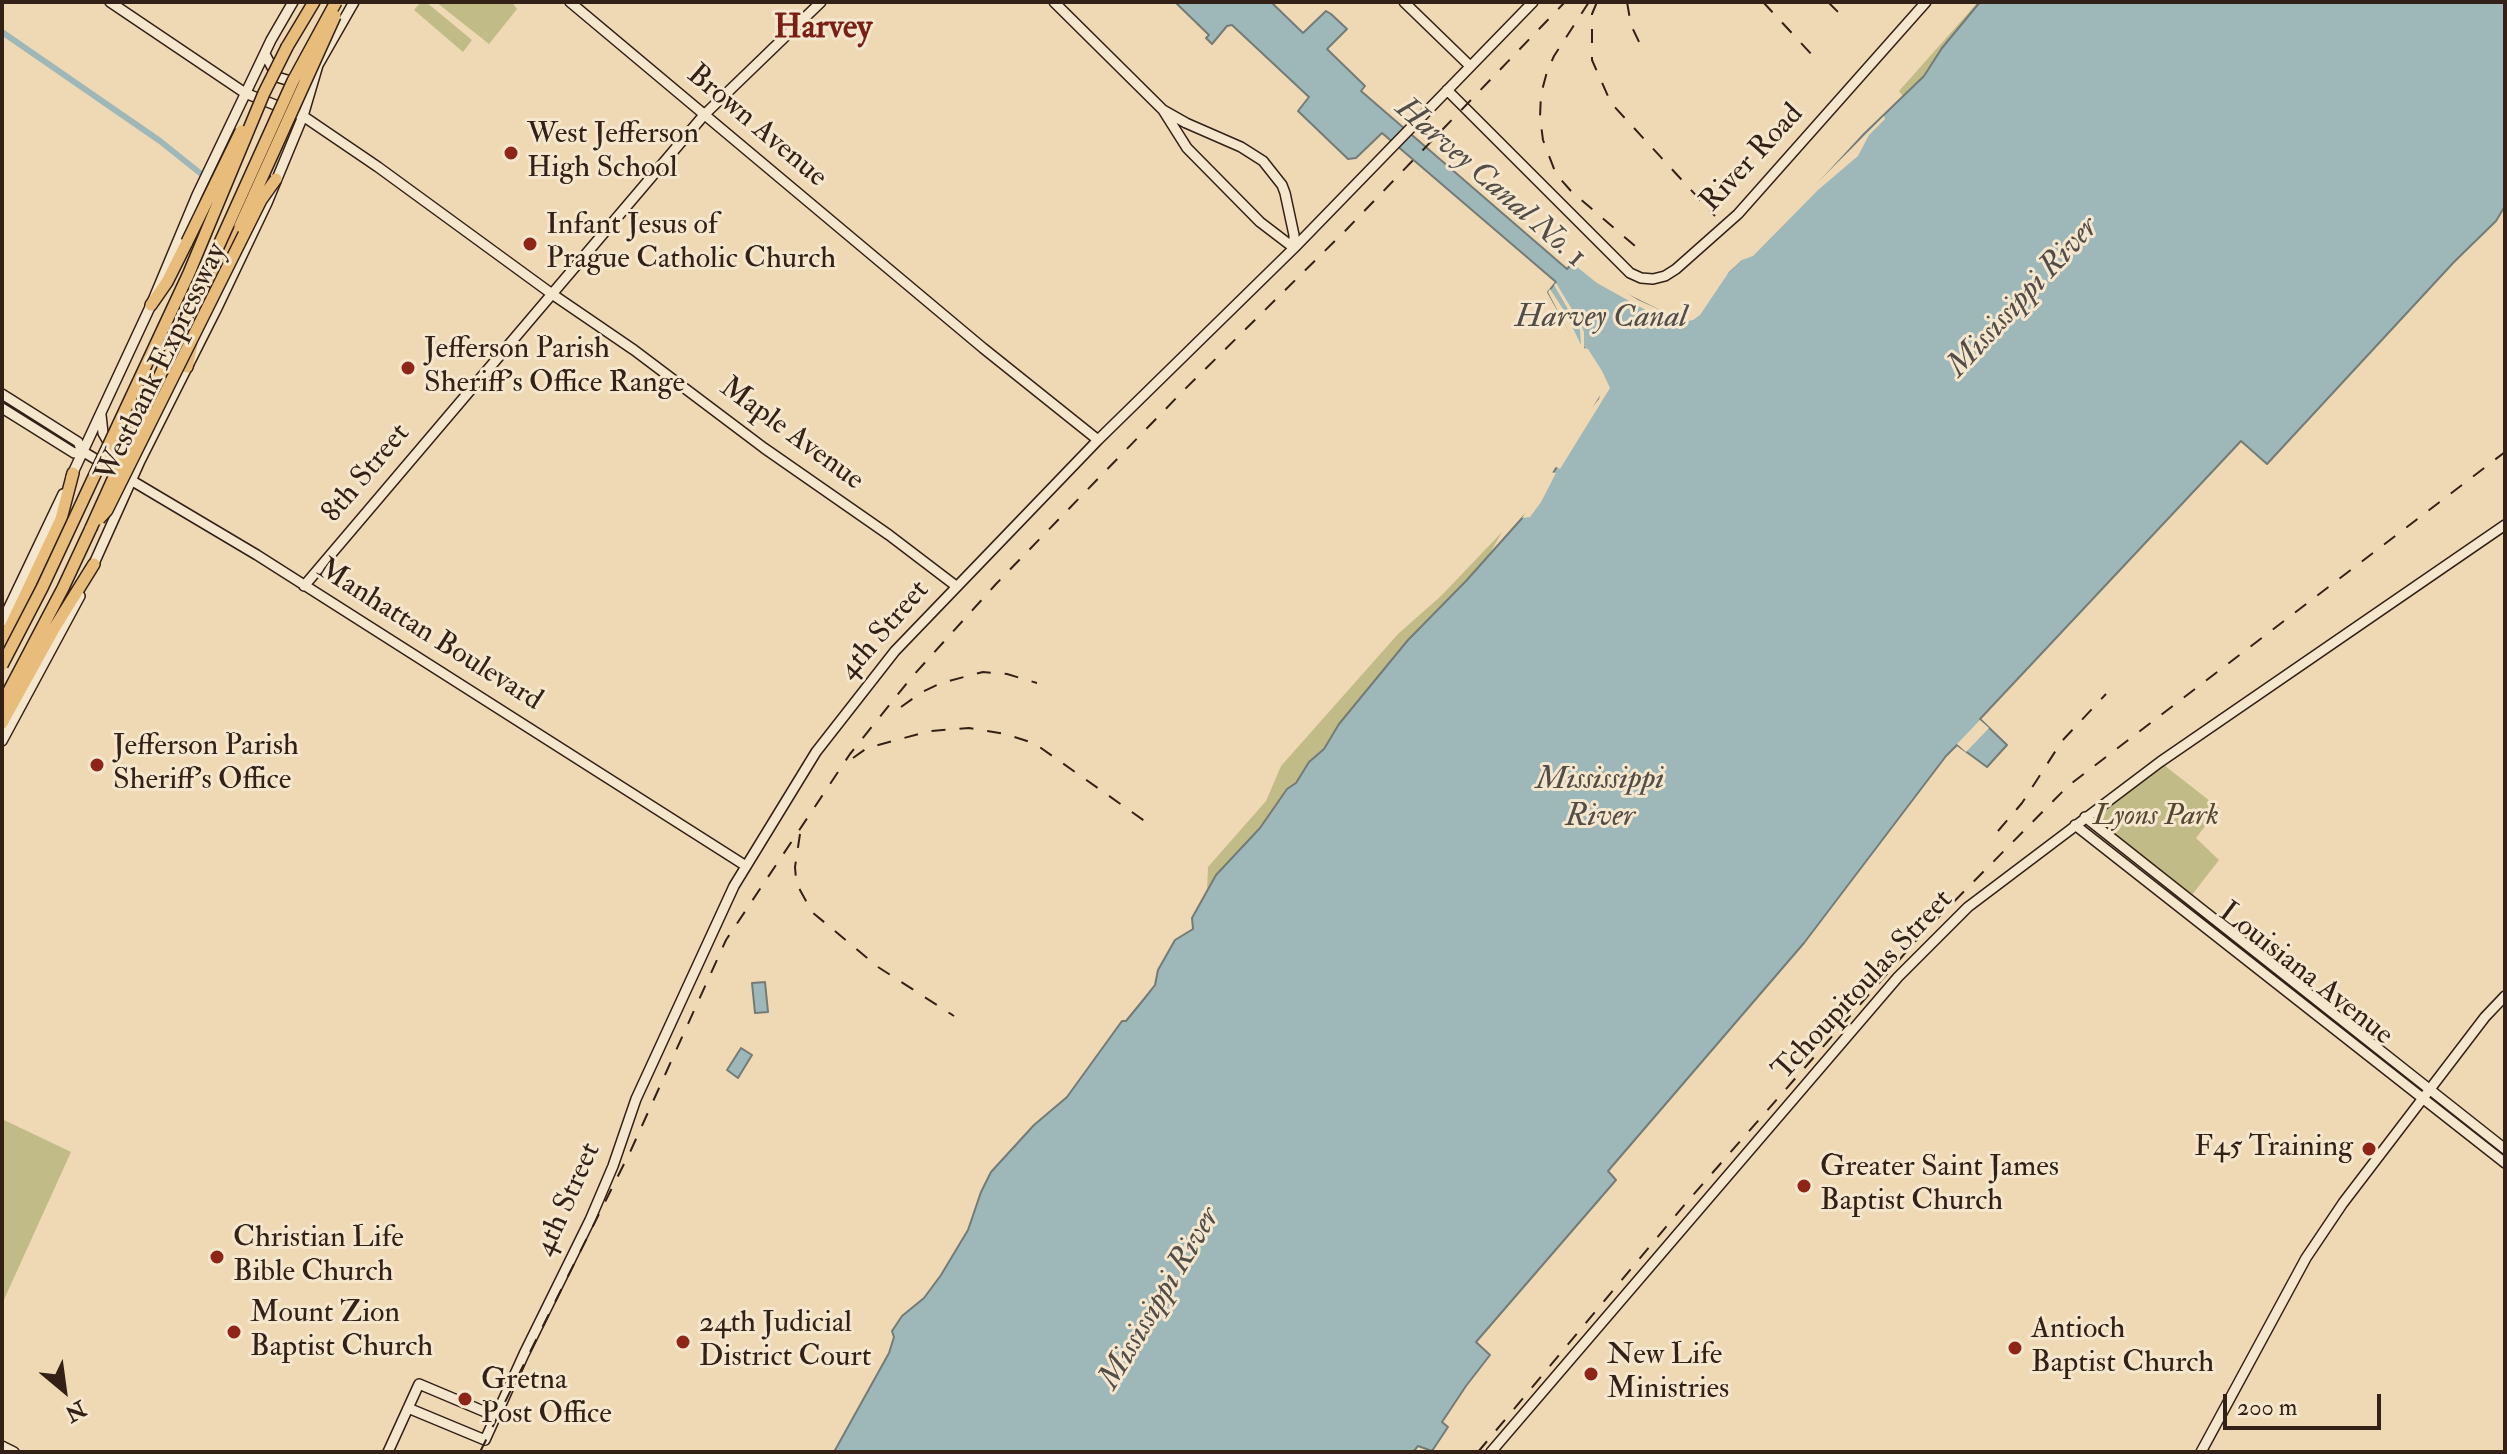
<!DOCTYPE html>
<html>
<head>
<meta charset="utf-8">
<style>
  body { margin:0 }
  #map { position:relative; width:2507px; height:1454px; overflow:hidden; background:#efd9b4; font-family:"IM FELL Double Pica",serif }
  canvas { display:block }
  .frame { position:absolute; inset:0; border:4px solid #332016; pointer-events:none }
  .north { position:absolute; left:24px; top:1350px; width:80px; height:80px; -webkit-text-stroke:6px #f5e6ce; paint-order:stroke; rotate:151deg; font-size:22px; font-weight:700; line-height:32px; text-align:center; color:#332016 }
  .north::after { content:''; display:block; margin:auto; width:28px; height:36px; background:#332016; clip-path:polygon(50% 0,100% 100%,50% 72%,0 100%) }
  .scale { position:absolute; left:2223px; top:1394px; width:158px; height:36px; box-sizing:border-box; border:4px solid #332016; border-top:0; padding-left:10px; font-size:24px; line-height:28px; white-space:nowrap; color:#332016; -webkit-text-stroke:6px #f5e6ce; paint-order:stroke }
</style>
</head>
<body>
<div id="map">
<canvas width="2507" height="1454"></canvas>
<div class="frame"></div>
<div class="north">N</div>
<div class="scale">200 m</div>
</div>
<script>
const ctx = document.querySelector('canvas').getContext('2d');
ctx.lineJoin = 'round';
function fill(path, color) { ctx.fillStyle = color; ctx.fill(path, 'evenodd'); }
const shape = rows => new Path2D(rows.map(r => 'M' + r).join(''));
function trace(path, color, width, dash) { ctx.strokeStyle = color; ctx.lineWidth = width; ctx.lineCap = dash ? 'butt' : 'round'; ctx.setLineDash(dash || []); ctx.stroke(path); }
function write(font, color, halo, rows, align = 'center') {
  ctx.font = font + ' "IM FELL Double Pica",serif'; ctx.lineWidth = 6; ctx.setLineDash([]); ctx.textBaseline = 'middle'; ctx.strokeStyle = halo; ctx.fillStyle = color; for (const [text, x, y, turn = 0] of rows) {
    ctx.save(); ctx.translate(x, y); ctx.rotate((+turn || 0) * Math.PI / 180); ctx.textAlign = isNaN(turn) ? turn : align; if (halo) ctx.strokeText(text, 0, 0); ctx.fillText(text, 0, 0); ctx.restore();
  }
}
const green = shape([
  [421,2,426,2,472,40,463,52,414,10],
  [436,2,512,2,517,9,489,44],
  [1978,2,1994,2,1908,103,1899,91],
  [1502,532,1489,555,1339,724,1324,749,1309,762,1296,783,1287,789,1270,816,1242,850,1216,875,1207,892,1208,867,1266,801,1281,766,1398,634,1442,595],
  [2160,762,2219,808,2196,838,2219,860,2188,900,2085,817],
  [2,1119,71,1152,2,1304]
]);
const water = shape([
  [1175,2,1271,2,1303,33,1326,11,1331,14,1347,29,1327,49,1365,86,1361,91,1567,269,1574,261,1599,281,1676,319,1699,310,1723,277,1806,197,1864,134,1924,76,1942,48,1980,2,2505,2,2505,206,2496,221,2454,262,2267,464,2241,441,1980,719,2007,745,1987,767,1957,745,1946,756,1804,943,1608,1171,1616,1180,1476,1342,1490,1355,1466,1386,1442,1422,1448,1427,1432,1451,1418,1446,1413,1452,834,1452,889,1353,894,1337,892,1331,902,1316,924,1298,941,1275,968,1230,981,1192,991,1172,1034,1125,1067,1097,1122,1021,1126,1021,1144,999,1155,985,1158,970,1175,940,1193,929,1192,918,1216,875,1260,828,1287,789,1296,783,1309,762,1324,749,1339,724,1408,640,1466,581,1532,507,1607,386,1584,348,1578,346,1548,292,1556,282,1382,133,1356,158,1348,159,1298,111,1309,97,1232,25,1227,26,1212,44,1206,38,1209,35,1175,2],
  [765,982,768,1012,755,1013,752,983,765,982],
  [741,1048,752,1055,738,1078,727,1070,741,1048]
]);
const pier = shape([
  [1884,116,1885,119,1869,135,1858,156,1818,190,1753,256,1742,260,1729,272,1700,315,1693,320,1675,324,1658,317,1597,283,1572,263,1577,258,1601,277,1638,300,1658,309,1676,315,1697,307,1720,274,1772,225,1781,219],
  [1556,283,1581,324,1584,332,1584,348,1588,349,1602,371,1610,388,1560,469,1554,466,1575,429,1599,399,1602,386,1583,351,1577,348,1548,292,1550,289,1565,312,1581,345,1580,330,1554,285],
  [1550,472,1556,473,1541,502,1530,517,1522,518],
  [1980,720,1989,728,1966,752,1957,744]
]);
const canal = shape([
  [2,32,160,141,200,173]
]);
const secondary = shape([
  [110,2,245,93,303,116,378,167,552,294,634,350,764,448,889,535,956,586],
  [570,2,983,348,1098,440],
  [1054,2,1163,110,1187,148,1260,222,1294,248,1294,235,1285,193,1282,185,1263,161,1241,147,1186,123,1163,110],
  [1404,2,1470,66],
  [265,54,277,77,297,83],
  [1447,90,1630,273,1641,278,1653,279,1665,276,1676,269,1738,214,1926,2],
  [2,394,78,442,82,451,257,555,746,866],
  [2,408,74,453,82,451],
  [101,415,103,433,107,440,119,447,131,448],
  [71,477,151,305,197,195,271,40,293,2],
  [92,568,140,461,217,308,267,203,303,116,318,65,354,2],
  [304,586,704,115,821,2],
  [2,622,63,494],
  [2,741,80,596],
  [2085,817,2505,1149],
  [2075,825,2505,1163],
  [408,1408,485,1440,524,1354,590,1220,613,1166,636,1099,734,886,816,752,895,651,1098,440,1294,248,1533,2],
  [2,1446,14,1452],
  [388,1452,419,1384,495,1416],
  [1491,1452,1898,977,1968,907,2160,762,2505,525],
  [2201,1452,2306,1258,2343,1203,2485,1017,2505,996]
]);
const highway = shape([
  [287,47,314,2],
  [214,283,239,227],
  [151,305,167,282,187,242],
  [187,367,192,344],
  [2,644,61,519,73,473],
  [2,704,63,588,91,528],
  [2,723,55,627,94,564]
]);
const rail = shape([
  [1589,2,1554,56,1547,72,1541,94,1540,117,1543,140,1556,174,1571,191,1642,252],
  [1597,2,1592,14,1592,60,1611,103,1715,216],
  [1627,2,1631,25,1641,46],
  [1763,2,1814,57],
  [1828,2,1838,12],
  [901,707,922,692,941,683,983,672,1007,674,1037,683],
  [853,758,867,748,930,731,969,728,1005,734,1027,741,1041,748,1146,822],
  [1998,831,2022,803,2062,741,2106,694],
  [800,834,795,867,796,879,800,890,812,912,878,967,954,1016],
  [480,1452,631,1150,726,940,850,754,911,678,996,584,1184,390,1347,229,1565,2],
  [1478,1452,1686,1203,1921,935,2068,786,2505,452]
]);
const highwayBridge = shape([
  [240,226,335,16],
  [187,242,241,131],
  [99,519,107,510,261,200,276,179],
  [91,528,293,81,336,2],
  [2,665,42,588,189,273,264,93,287,47]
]);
const markers = [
  [511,153,8,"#8f2418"],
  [530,244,8,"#8f2418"],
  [408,368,8,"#8f2418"],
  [97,765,8,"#8f2418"],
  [2369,1149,8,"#8f2418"],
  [1804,1186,8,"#8f2418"],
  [217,1257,8,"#8f2418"],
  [234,1332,8,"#8f2418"],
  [683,1342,8,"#8f2418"],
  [2015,1348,8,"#8f2418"],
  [1591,1374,8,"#8f2418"],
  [465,1399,8,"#8f2418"]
];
const streetNames = [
  ["Brown Avenue",756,127,40],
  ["River Road",1753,159,-47],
  ["Westbank Expressway",163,363,-64],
  ["Maple Avenue",791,435,36],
  ["8th Street",367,474,-50],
  ["4th Street",885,631,-49],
  ["Manhattan Boulevard",429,636,32],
  ["Louisiana Avenue",2305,975,38],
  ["Tchoupitoulas Street",1864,986,-47],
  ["4th Street",569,1200,-66]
];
const poiNames = [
  ["West Jefferson",527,136],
  ["High School",527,170],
  ["Infant Jesus of",546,227],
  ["Prague Catholic Church",546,261],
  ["Jefferson Parish",424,351],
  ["Sheriff's Office Range",424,385],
  ["Jefferson Parish",113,748],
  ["Sheriff's Office",113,782],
  ["F45 Training",2353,1149,"right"],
  ["Greater Saint James",1820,1169],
  ["Baptist Church",1820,1203],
  ["Christian Life",233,1240],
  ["Bible Church",233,1274],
  ["Mount Zion",250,1315],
  ["Baptist Church",250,1349],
  ["24th Judicial",699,1325],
  ["District Court",699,1359],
  ["Antioch",2031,1331],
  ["Baptist Church",2031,1365],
  ["New Life",1607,1357],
  ["Ministries",1607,1391],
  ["Gretna",481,1382],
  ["Post Office",481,1416]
];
const parkNames = [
  ["Lyons Park",2156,818]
];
const waterNames = [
  ["Harvey Canal No. 1",1490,184,41],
  ["Mississippi River",2024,298,-47],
  ["Harvey Canal",1601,319],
  ["Mississippi",1600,781],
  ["River",1600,818],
  ["Mississippi River",1161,1299,-59]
];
const quarterNames = [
  ["Harvey",823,30]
];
fill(green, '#c1bc87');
fill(water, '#9eb7b8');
trace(water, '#737b77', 2);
fill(pier, '#efd9b4');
trace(canal, '#9eb7b8', 6);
trace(secondary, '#332016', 12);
trace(highway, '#332016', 14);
trace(secondary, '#f5e6ce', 9);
trace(highway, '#e8bc7a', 11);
trace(rail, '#332016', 2, [14, 14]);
trace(highwayBridge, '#332016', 14, []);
trace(highwayBridge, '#e8bc7a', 11);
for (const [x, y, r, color] of markers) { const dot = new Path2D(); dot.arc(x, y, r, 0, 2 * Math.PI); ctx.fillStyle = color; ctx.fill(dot); trace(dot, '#f5e6ce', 3); }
write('30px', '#332016', '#f5e6ce', streetNames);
write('30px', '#332016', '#f5e6ce', poiNames, 'left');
write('italic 30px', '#564732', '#f5e6ce', parkNames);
write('italic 32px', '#534d47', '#f5e6ce', waterNames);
write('bold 34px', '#7a1f14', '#f5e6ce', quarterNames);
</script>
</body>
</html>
